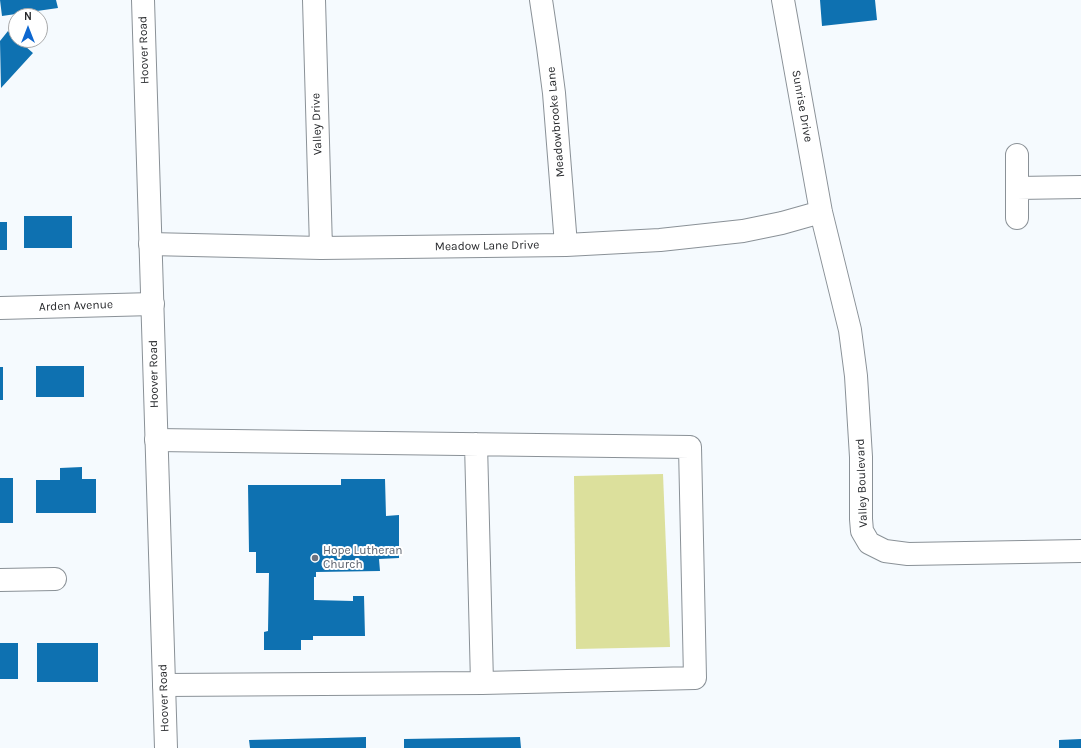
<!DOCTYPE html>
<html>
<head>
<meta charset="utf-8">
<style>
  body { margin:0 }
  #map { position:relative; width:1081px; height:748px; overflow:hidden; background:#f5fafe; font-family:Karla,sans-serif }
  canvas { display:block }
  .north { position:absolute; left:8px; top:8px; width:40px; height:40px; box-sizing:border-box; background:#fff; border:1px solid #a8a9aa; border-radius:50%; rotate:0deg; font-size:11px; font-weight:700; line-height:16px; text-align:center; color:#26282b }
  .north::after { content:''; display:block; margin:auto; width:14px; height:18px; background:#0d67d0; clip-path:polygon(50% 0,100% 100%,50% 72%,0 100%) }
</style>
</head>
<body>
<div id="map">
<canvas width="1081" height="748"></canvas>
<div class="north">N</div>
</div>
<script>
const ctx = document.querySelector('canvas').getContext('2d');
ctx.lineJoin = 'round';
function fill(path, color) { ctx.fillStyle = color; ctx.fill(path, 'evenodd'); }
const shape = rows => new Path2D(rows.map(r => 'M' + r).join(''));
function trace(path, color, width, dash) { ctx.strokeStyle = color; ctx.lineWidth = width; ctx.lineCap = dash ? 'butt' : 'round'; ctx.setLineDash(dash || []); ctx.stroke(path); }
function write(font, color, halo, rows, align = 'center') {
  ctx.font = font + ' Karla,sans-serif'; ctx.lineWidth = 4; ctx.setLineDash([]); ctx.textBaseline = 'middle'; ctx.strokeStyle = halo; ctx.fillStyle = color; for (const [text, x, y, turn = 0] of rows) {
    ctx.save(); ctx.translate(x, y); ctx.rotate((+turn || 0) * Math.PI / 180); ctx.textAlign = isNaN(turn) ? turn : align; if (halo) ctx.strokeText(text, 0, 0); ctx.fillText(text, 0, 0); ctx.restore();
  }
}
const green = shape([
  [663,474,670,647,576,649,574,476]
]);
const building = shape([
  [0,0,56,0,58,8,2,16],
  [820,0,875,0,877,20,822,26],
  [8,31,16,38,16,40,18,40,33,53,1,88,0,41],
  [24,216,72,216,72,248,24,248],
  [0,222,7,222,7,250,0,250],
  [36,366,84,366,84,397,36,397],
  [0,367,3,367,3,400,0,400],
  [82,467,82,479,96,479,96,513,36,513,36,480,60,480,60,468],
  [0,478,13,478,13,523,0,523],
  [341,479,385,479,386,516,399,515,399,558,379,559,380,571,316,572,316,577,314,577,314,600,353,601,353,596,364,596,365,636,313,636,313,640,301,640,301,650,264,650,264,632,268,631,269,573,256,573,256,552,249,552,248,485,341,485],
  [0,643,18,643,18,679,0,679],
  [37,643,98,643,98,682,37,682],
  [366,737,366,748,250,748,249,740],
  [520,737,521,748,404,748,404,739],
  [1081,739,1081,748,1059,748,1059,740]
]);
const minor = shape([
  [314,0,321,248],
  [541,0,548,47,554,93,566,245],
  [783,0,821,212,850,330,856,376,861,457,861,519,862,531,869,543,885,551,908,554,1081,551],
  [1017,155,1017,218],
  [1017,188,1081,187],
  [150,244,321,248,566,245,660,240,743,231,782,223,821,212],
  [0,308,153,304],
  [156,440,690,447,695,678,482,683,164,685],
  [476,444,482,683],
  [0,580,55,579]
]);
const major = shape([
  [143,0,166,748]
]);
const markers = [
  [315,558,4,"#6b7280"]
];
const streetNames = [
  ["Hoover Road",144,50,-92],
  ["Sunrise Drive",802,106,80],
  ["Meadowbrooke Lane",556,122,-95],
  ["Valley Drive",317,124,-92],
  ["Meadow Lane Drive",487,246,-1],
  ["Arden Avenue",76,306,-2],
  ["Hoover Road",154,374,-91],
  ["Valley Boulevard",862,483,-92],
  ["Hoover Road",164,698,-92]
];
const worshipNames = [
  ["Hope Lutheran",323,551],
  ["Church",323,565]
];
fill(green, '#dce09c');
fill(building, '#0e71b1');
trace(minor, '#8a9197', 24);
trace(major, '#8a9197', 24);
trace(minor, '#fff', 22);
trace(major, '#fff', 22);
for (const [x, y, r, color] of markers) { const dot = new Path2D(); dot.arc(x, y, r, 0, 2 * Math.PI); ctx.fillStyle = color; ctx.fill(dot); trace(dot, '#fff', 1.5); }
write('12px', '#26282b', '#fff', streetNames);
write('12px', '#5b616d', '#fff', worshipNames, 'left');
</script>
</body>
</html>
